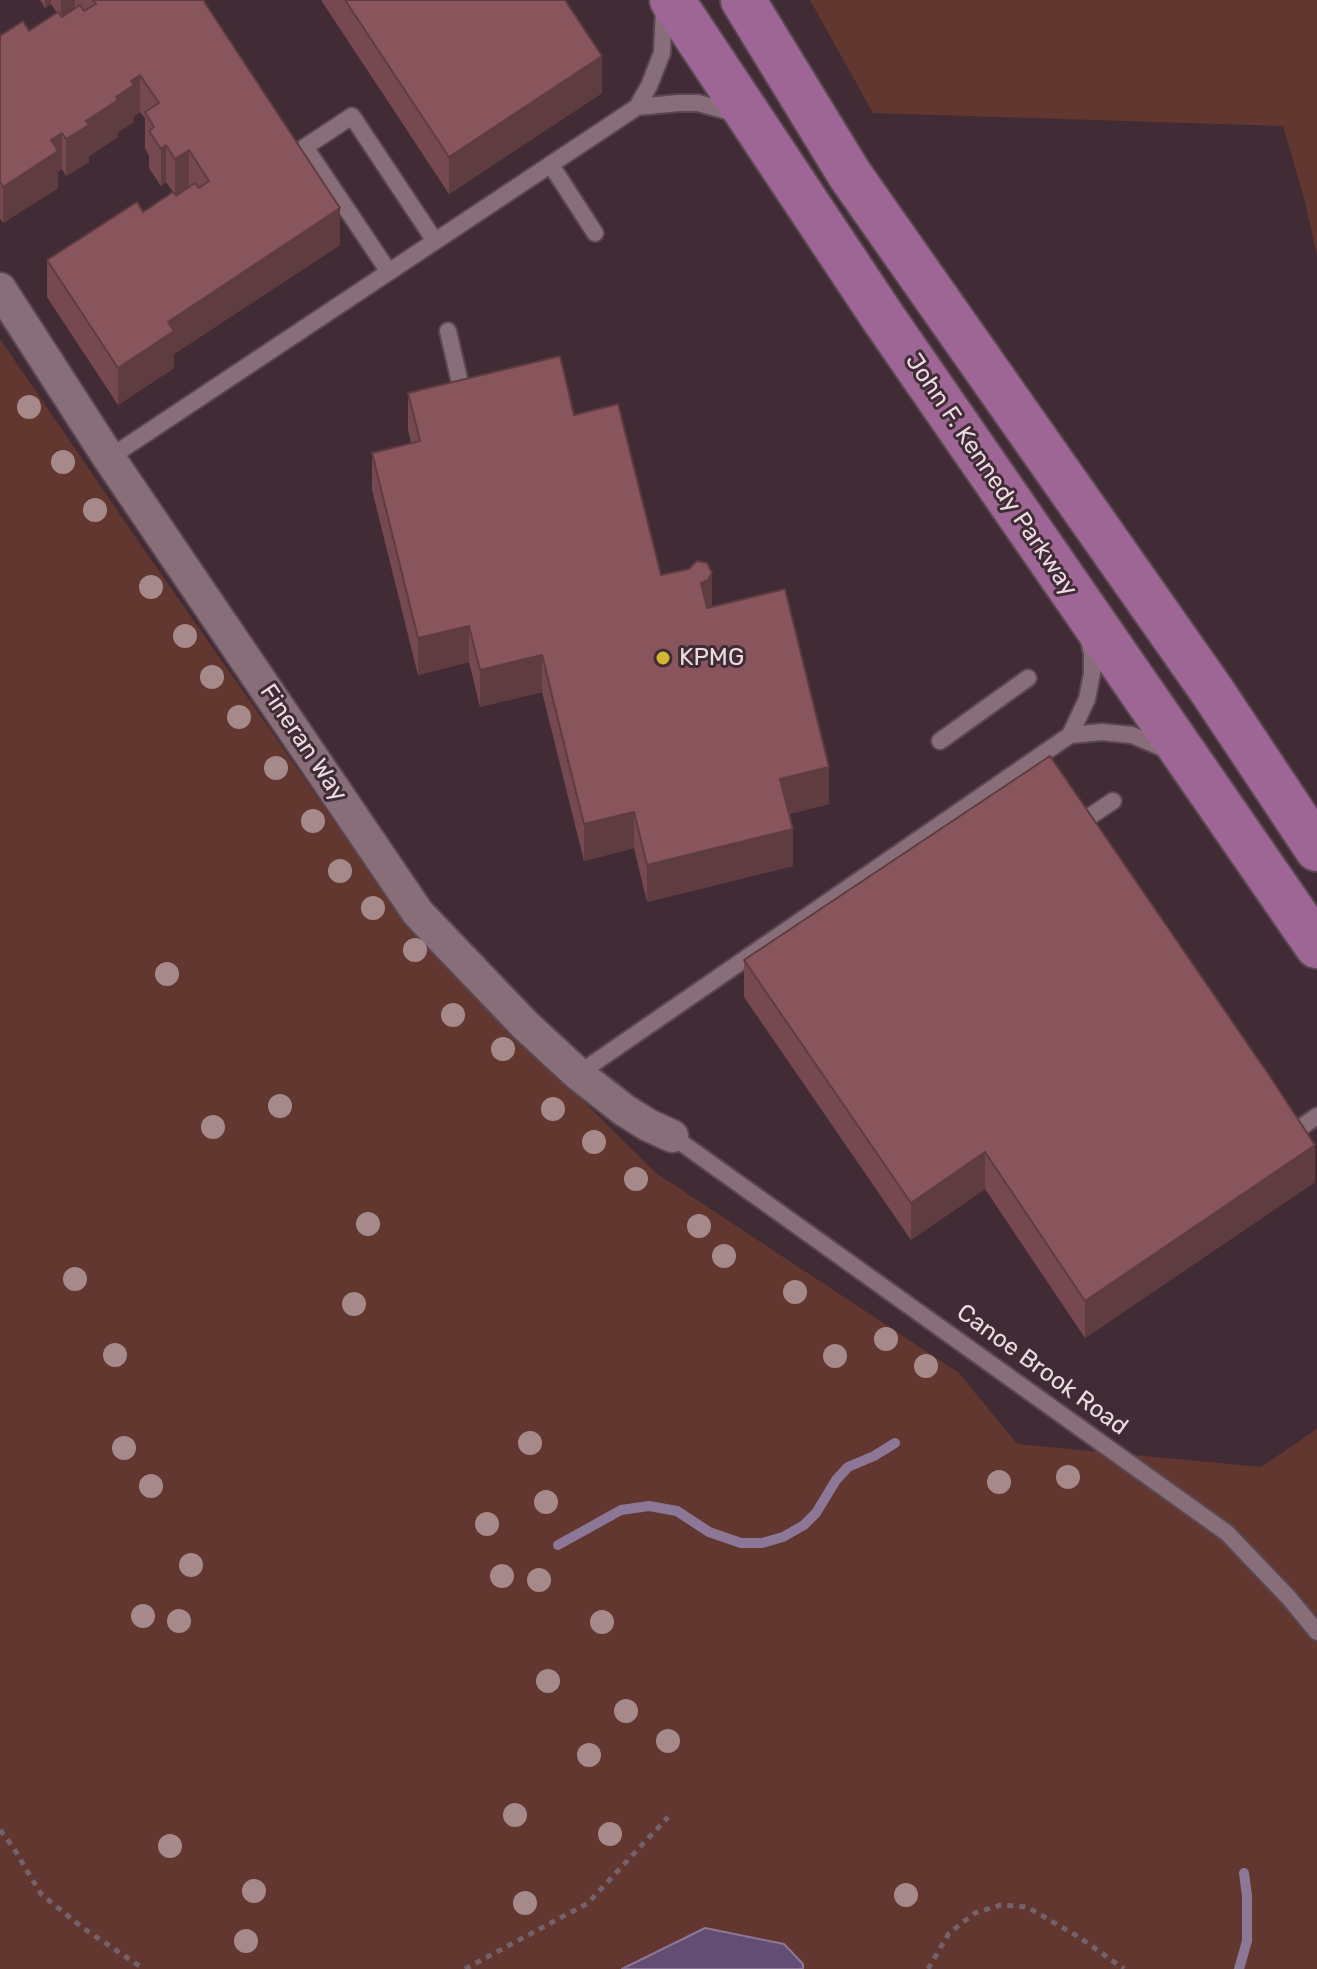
<!DOCTYPE html>
<html>
<head>
<meta charset="utf-8">
<style>
  body { margin:0 }
  canvas { display:block; background:#412b35 }
</style>
</head>
<body>
<canvas width="1317" height="1969"></canvas>
<script>
const ctx = document.querySelector('canvas').getContext('2d');
ctx.lineJoin = 'round';
function fill(path, color) { ctx.fillStyle = color; ctx.fill(path, 'evenodd'); }
const shape = rows => new Path2D(rows.map(r => 'M' + r).join(''));
function trace(path, color, width, dash) { ctx.strokeStyle = color; ctx.lineWidth = width; ctx.lineCap = dash ? 'butt' : 'round'; ctx.setLineDash(dash || []); ctx.stroke(path); }
function write(font, color, halo, rows, align = 'center') {
  ctx.font = font + ' Rubik,sans-serif'; ctx.lineWidth = 6; ctx.setLineDash([]); ctx.textBaseline = 'middle'; ctx.strokeStyle = halo; ctx.fillStyle = color; for (const [text, x, y, turn = 0] of rows) {
    ctx.save(); ctx.translate(x, y); ctx.rotate((+turn || 0) * Math.PI / 180); ctx.textAlign = isNaN(turn) ? turn : align; if (halo) ctx.strokeText(text, 0, 0); ctx.fillText(text, 0, 0); ctx.restore();
  }
}
const green = shape([
  [810,0,1317,0,1317,255,1304,198,1283,126,873,113],
  [0,339,147,554,411,931,656,1173,959,1373,1017,1444,1261,1467,1317,1429,1317,1969,0,1969]
]);
const water = shape([
  [705,1928,784,1944,803,1964,803,1969,622,1969,705,1928]
]);
const stream = shape([
  [558,1545,621,1510,649,1506,677,1511,709,1532,741,1543,762,1543,783,1537,804,1525,816,1513,836,1480,848,1467,874,1456,895,1443],
  [1239,1969,1247,1941,1247,1896,1244,1873]
]);
const path = shape([
  [0,1830,13,1847,41,1894,83,1928,144,1969],
  [465,1969,588,1903,668,1817],
  [928,1969,949,1933,975,1913,1001,1905,1027,1907,1079,1937,1124,1969]
]);
const lane = shape([
  [637,107,679,103,698,103,738,114],
  [551,165,595,233],
  [389,272,305,147,352,116,435,241],
  [448,331,464,400],
  [109,458,637,107,649,86,662,53,664,6],
  [1070,735,1087,699,1092,674,1092,653,1088,637],
  [940,741,1028,678],
  [1074,827,1113,801],
  [578,1074,1070,735,1102,732,1132,735,1167,750],
  [672,1136,1227,1533,1289,1598,1317,1632],
  [1286,1138,1317,1116]
]);
const street = shape([
  [0,289,109,458,418,913,525,1025,578,1074,624,1110,648,1125,672,1136]
]);
const primary = shape([
  [672,0,882,316,1317,946],
  [743,0,850,175,1212,691,1317,849]
]);
const trees = [
  [29,407],
  [63,462],
  [95,510],
  [151,587],
  [185,636],
  [212,677],
  [239,717],
  [276,768],
  [313,821],
  [340,871],
  [373,908],
  [415,950],
  [167,974],
  [453,1015],
  [503,1049],
  [280,1106],
  [553,1109],
  [213,1127],
  [594,1142],
  [636,1179],
  [368,1224],
  [699,1226],
  [724,1256],
  [75,1279],
  [795,1292],
  [354,1304],
  [886,1339],
  [115,1355],
  [835,1356],
  [926,1366],
  [530,1443],
  [124,1448],
  [1068,1477],
  [999,1482],
  [151,1486],
  [546,1502],
  [487,1524],
  [191,1565],
  [502,1576],
  [539,1580],
  [143,1616],
  [179,1621],
  [602,1622],
  [548,1681],
  [626,1711],
  [668,1741],
  [589,1755],
  [515,1815],
  [610,1834],
  [170,1846],
  [254,1891],
  [906,1895],
  [525,1903],
  [246,1941]
];
const wall = shape([
  [40,0,203,0,340,245,174,354,174,368,118,405,47,297,47,260,143,212,173,192,166,182,161,186,149,168,149,155,145,149,145,118,140,112,134,116,134,122,118,132,118,137,89,156,89,162,66,176,62,169,58,172,58,188,3,223,0,218,0,36,29,31,57,13,51,4,45,8],
  [321,0,565,0,602,93,449,194],
  [408,393,574,415,661,575,712,607,829,804,789,814,793,866,647,902,634,848,584,861,542,692,480,707,469,662,418,675,372,490,372,453,411,443,408,430],
  [744,960,1315,1182,1085,1338,985,1189,911,1240,744,997]
]);
const shadedWall = shape([
  [45,0,51,0,51,4,45,8],
  [61,0,75,0,75,8,61,18],
  [602,56,602,93,449,194,449,157],
  [140,75,140,112,134,116,134,122,118,132,118,137,89,156,89,162,66,176,66,139,86,121,116,97,131,81],
  [62,133,62,169,58,172,58,188,3,223,3,187,51,140],
  [166,145,166,182,161,186,161,149],
  [189,150,189,187,175,196,175,159],
  [340,208,340,245,174,354,174,368,118,405,118,368,168,322],
  [712,573,712,610,708,617,701,583],
  [469,626,469,662,418,675,418,638],
  [542,655,542,692,480,707,480,670],
  [829,767,829,804,780,816,780,779],
  [634,812,634,848,584,861,584,824],
  [793,829,793,866,647,902,647,865],
  [1315,1145,1315,1182,1085,1338,1085,1301],
  [985,1152,985,1189,911,1240,911,1203]
]);
const building = shape([
  [93,0,203,0,340,208,168,322,174,331,118,368,47,260,137,202,143,212,173,192,176,196,195,183,199,188,209,181,189,150,175,159,166,145,161,149,149,131,154,127,145,112,159,103,140,75,131,81,134,85,116,97,118,100,86,121,89,125,66,139,62,133,51,140,58,151,3,187,0,181,0,36,23,21,29,31,58,12,62,17,80,5,84,11,96,4,93,0],
  [345,0,565,0,602,56,449,157,345,0],
  [560,356,574,415,618,404,661,575,689,569,697,561,707,563,712,573,708,580,701,583,707,608,785,589,829,767,780,779,793,829,647,865,634,812,584,824,542,655,480,670,469,626,418,638,372,453,420,441,408,393,560,356],
  [1050,756,1269,1075,1315,1145,1085,1301,985,1152,911,1203,744,960,1050,756]
]);
const markers = [
  [663,658,8,"#d5b534"]
];
const streetNames = [
  ["John F. Kennedy Parkway",991,475,56],
  ["Fineran Way",303,743,56],
  ["Canoe Brook Road",1042,1370,36]
];
const poiNames = [
  ["KPMG",679,658]
];
fill(green, '#61372f');
fill(water, '#634d75');
trace(water, '#8c7896', 2);
trace(stream, '#8c7896', 10);
trace(lane, '#5a4750', 20);
trace(street, '#5a4750', 36);
trace(primary, '#5a4750', 48);
trace(path, '#74616a', 5, [6, 6]);
trace(lane, '#886e79', 16);
trace(street, '#886e79', 32);
trace(primary, '#9e6695', 44);
ctx.fillStyle = '#a6898a';
for (const [x, y] of trees) { ctx.beginPath(); ctx.arc(x, y, 12, 0, 2 * Math.PI); ctx.fill(); }
fill(wall, '#75494f');
fill(shadedWall, '#5f3c40');
fill(building, '#88555c');
trace(building, '#5f3c40', 2);
for (const [x, y, r, color] of markers) { const dot = new Path2D(); dot.arc(x, y, r, 0, 2 * Math.PI); ctx.fillStyle = color; ctx.fill(dot); trace(dot, '#412b35', 3); }
write('24px', '#eadce2', '#412b35', streetNames);
write('24px', '#eadce2', '#412b35', poiNames, 'left');
</script>
</body>
</html>
